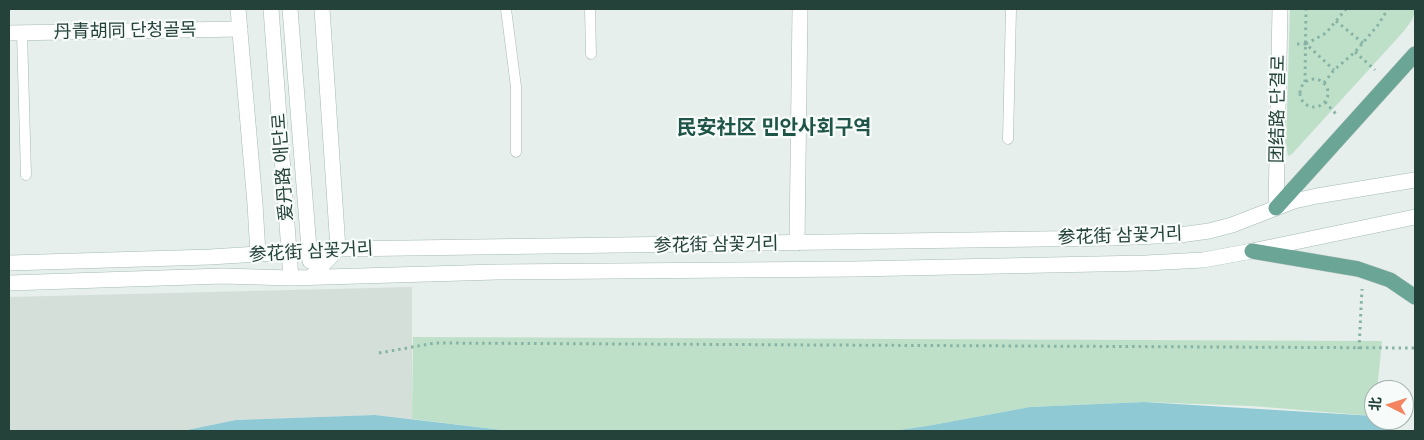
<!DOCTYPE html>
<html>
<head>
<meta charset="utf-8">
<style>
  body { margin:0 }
  #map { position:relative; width:1424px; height:440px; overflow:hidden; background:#e6efeb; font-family:Raleway,"Noto Sans SC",sans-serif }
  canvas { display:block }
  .frame { position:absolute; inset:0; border:10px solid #24423a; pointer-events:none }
  .north { position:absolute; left:1364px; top:380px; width:50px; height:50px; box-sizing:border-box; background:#f7fbf9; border:1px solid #a3b1ad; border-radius:50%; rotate:275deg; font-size:14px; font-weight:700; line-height:20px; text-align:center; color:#24423a }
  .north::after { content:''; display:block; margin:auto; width:18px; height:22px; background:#f4845f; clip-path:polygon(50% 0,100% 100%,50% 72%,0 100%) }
</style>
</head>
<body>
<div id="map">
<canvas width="1424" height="440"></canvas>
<div class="frame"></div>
<div class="north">北</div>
</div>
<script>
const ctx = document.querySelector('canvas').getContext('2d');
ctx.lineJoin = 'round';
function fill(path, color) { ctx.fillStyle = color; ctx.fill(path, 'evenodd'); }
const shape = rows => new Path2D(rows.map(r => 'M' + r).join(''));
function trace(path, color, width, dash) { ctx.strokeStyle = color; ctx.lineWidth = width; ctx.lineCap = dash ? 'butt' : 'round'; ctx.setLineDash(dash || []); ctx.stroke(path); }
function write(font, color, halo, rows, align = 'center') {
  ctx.font = font + ' Raleway,"Noto Sans SC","Noto Sans KR",sans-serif'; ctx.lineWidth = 4.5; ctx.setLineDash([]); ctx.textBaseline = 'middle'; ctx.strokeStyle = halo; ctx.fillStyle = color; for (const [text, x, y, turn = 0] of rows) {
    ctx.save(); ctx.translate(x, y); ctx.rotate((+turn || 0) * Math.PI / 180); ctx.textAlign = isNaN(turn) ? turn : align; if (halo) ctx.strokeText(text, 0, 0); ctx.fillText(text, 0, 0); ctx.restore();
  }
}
const built = shape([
  [412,287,412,419,375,415,236,420,182,431,9,431,9,297]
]);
const green = shape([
  [1290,9,1415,9,1415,11,1412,20,1404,31,1292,154,1288,156,1286,145],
  [413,337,1382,341,1377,390,1374,390,1374,416,1252,406,1144,402,1030,407,927,426,892,431,511,431,412,419]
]);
const water = shape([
  [1144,402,1374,416,1374,420,1415,420,1415,431,892,431,927,426,1030,407],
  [375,415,511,431,182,431,236,420]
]);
const pier = shape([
  [1404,416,1415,417,1415,431,1391,431,1391,420,1404,420]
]);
const path = shape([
  [1336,21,1363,43],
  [1297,44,1306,44,1334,70],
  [1306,44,1326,33,1346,9],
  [1355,52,1375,70],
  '1300 93a14 14 0 1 1 28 0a14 14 0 1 1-28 0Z',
  [1305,82,1306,9],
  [1324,83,1334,70,1355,52,1378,25,1388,9],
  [1325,102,1336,114],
  [1359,349,1362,289],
  [379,353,435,343,1415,348]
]);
const lane = shape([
  [506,9,516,87,516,152],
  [590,9,591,54],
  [22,33,26,175],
  [1008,139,1011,9]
]);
const street = shape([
  [9,33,240,29],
  [1276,208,1280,9],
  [797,243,800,9]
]);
const secondary = shape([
  [238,9,255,204,258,254],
  [271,9,291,278],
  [290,9,310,261],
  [9,263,210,257,338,249,1110,238,1180,235,1209,231,1232,225,1294,201,1317,196,1415,180],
  [312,276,338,249,322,9],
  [9,283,223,276,291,278,497,272,855,269,1146,263,1203,260,1252,251,1415,217]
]);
const primary = shape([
  [1276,208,1415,54],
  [1252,251,1358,269,1390,280,1415,297]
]);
const streetNames = [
  ["丹青胡同 단청골목",125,31,-1],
  ["团结路 단결로",1278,109,-89],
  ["爱丹路 애단로",283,167,-94],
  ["参花街 삼꽃거리",1120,236,-2],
  ["参花街 삼꽃거리",716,245,-1],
  ["参花街 삼꽃거리",311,252,-3]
];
const quarterNames = [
  ["民安社区 민안사회구역",774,128]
];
fill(built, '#d4dfda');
fill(green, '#bfe0c8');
fill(water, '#8ec9d4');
fill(pier, '#e6efeb');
trace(lane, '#a8b8b2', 11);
trace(street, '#a8b8b2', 16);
trace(secondary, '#a4bbb3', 16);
trace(primary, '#c2cac8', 16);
trace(path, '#86b3a5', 3, [2.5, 4]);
trace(lane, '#fff', 10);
trace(street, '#fff', 15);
trace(secondary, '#fff', 15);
trace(primary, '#6aa596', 15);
write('18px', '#24423a', '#f7fbf9', streetNames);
write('bold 20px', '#1f5548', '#f7fbf9', quarterNames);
</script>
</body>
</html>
